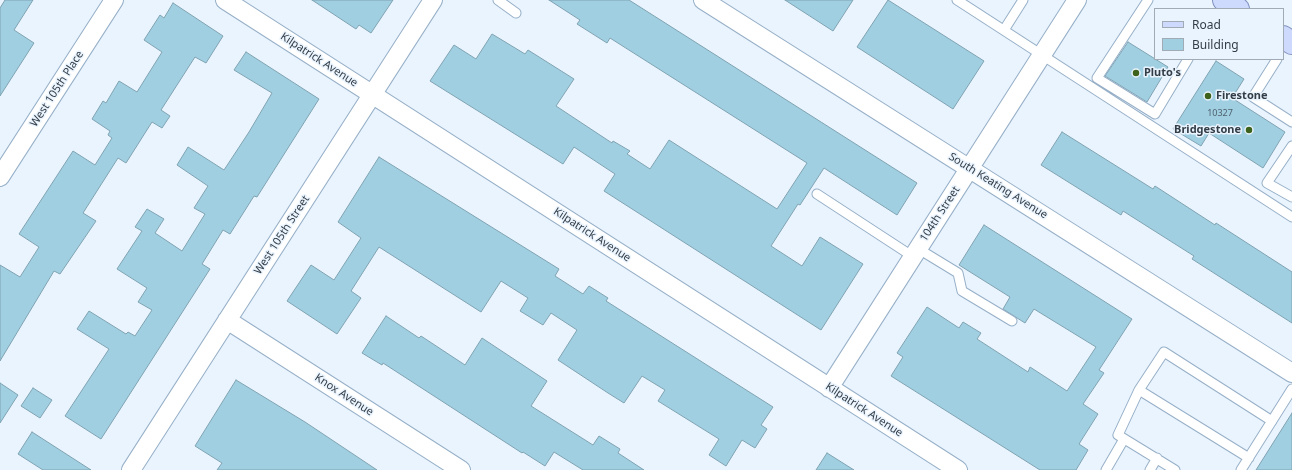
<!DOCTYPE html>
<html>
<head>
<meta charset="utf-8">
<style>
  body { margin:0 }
  #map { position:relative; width:1292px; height:470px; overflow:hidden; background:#eaf4fe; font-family:"Noto Sans",sans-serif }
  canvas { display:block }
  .legend { position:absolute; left:1154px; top:8px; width:130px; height:52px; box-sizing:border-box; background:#eaf4fe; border:1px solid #a1abb5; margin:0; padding:5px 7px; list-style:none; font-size:12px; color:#333d47 }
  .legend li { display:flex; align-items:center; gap:8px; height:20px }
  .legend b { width:20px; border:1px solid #a1abb5 }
</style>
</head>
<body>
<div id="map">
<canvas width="1292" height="470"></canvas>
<ul class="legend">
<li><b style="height:5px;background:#ced9fe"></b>Road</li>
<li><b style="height:11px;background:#a1cfe2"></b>Building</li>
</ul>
</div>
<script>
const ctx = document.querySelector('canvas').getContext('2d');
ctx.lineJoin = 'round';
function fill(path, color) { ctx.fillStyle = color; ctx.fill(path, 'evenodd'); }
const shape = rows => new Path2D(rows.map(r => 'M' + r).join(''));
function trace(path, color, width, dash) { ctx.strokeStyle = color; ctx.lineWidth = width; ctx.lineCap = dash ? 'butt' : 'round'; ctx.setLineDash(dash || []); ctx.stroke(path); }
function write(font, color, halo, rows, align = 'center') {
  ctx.font = font + ' "Noto Sans",sans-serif'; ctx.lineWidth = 3; ctx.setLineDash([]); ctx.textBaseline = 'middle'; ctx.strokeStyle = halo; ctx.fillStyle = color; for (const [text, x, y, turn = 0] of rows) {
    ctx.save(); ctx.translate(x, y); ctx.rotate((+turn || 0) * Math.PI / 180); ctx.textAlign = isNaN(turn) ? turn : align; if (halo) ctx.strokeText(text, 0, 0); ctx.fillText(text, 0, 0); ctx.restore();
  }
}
const building = shape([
  [5,0,33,0,14,30,34,43,0,96,0,8,5,0],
  [312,0,393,0,371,33,359,25,356,29,312,0],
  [549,0,629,0,917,183,897,215,824,168,800,205,798,204,771,246,802,266,820,237,863,264,821,330,604,191,615,174,574,147,563,164,430,81,454,45,476,59,492,34,525,54,528,50,574,79,556,106,612,143,613,141,630,151,627,154,650,169,669,140,777,209,807,163,610,38,607,43,577,24,580,20,549,0],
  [785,0,853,0,833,31,785,0],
  [888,0,984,61,953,109,857,47,888,0],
  [173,3,223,36,206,63,195,57,161,110,170,116,162,128,152,122,126,163,118,158,83,213,96,221,60,274,54,271,0,361,0,265,20,277,39,247,19,234,73,151,95,165,112,138,108,135,110,131,92,119,103,101,106,103,119,81,137,92,162,52,144,40,160,15,164,18,173,3],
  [1128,42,1168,67,1147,102,1105,76,1128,42],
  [246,52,319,99,257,197,254,196,230,234,223,230,202,264,210,269,101,439,65,416,109,349,77,329,89,311,126,334,128,332,135,336,152,310,138,302,147,288,117,269,142,231,135,227,147,209,164,219,155,233,182,251,205,214,194,208,208,186,177,165,188,147,224,170,249,132,272,93,234,70,246,52],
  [1216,61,1244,79,1232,98,1285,132,1263,168,1209,133,1201,146,1173,129,1216,61],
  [1062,132,1153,189,1155,186,1215,225,1216,223,1292,272,1292,323,1192,259,1194,256,1123,211,1121,215,1041,165,1062,132],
  [379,157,559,269,555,276,583,294,589,286,608,298,606,301,773,407,761,425,767,429,755,448,742,440,726,466,709,455,719,439,658,401,665,390,642,376,624,403,608,393,558,360,577,330,551,313,543,325,520,311,528,298,501,281,481,312,379,247,351,291,361,298,337,334,287,301,311,265,334,280,361,238,338,222,379,157],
  [984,225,1132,319,1099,370,1104,373,1083,404,1098,414,1079,444,1088,450,1076,470,1040,470,891,376,903,357,897,353,927,307,959,328,963,322,981,333,977,339,1028,372,1030,367,1067,391,1096,347,1034,309,1025,323,1003,309,1010,297,959,265,984,225],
  [386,316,419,338,421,336,465,365,482,338,547,381,531,406,593,445,599,436,620,449,618,453,644,470,583,470,554,452,545,466,523,452,522,453,383,363,382,365,362,353,386,316],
  [236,380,305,422,377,470,217,470,222,463,195,446,236,380],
  [0,383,18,395,0,423,0,383],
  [33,388,52,400,40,418,21,406,33,388],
  [1292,413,1292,470,1256,470,1292,413],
  [32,432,91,470,43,470,18,454,32,432],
  [827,453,854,470,816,470,827,453]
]);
const service = shape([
  [498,0,516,13],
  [957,0,1292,217],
  [1148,0,1097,78,1155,114,1188,59],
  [1004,30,1023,0],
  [1277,59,1253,97,1292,122],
  [1292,146,1267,183,1292,197],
  [817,194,912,256],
  [917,248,958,273,962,291,1012,321],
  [1139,390,1249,458],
  [1106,470,1124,439],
  [1150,470,1157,458],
  [1175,470,1118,435,1139,390,1164,352,1272,421],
  [1241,470,1292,389]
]);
const minor = shape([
  [225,0,958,470],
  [703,0,1292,373],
  [0,177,114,0],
  [227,320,461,470],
  [829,388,1077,0],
  [131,470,433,0]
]);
const primary = shape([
  [1224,0,1238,9],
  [1283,37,1292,43]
]);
const markers = [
  [1136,73,4,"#3d621b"],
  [1208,96,4,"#3d621b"],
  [1249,130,4,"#3d621b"]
];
const numberNames = [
  ["10327",1220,113]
];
const streetNames = [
  ["Kilpatrick Avenue",319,60,33],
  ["West 105th Place",57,89,-57],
  ["South Keating Avenue",998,186,32],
  ["104th Street",940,214,-57],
  ["West 105th Street",282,235,-57],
  ["Kilpatrick Avenue",592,235,33],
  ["Knox Avenue",344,395,33],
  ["Kilpatrick Avenue",864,410,33]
];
const poiNames = [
  ["Pluto's",1144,73],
  ["Firestone",1216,96],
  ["Bridgestone",1241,130,"right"]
];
fill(building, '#a1cfe2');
trace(building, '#7fa3b2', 1);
trace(service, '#97b0c8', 11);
trace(minor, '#97b0c8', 20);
trace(primary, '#8292bd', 24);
trace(service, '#fff', 9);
trace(minor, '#fff', 18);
trace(primary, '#ced9fe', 22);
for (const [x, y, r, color] of markers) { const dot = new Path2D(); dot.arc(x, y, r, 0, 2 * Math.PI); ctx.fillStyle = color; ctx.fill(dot); trace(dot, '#eaf4fe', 1.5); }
write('9px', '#4e626e', null, numberNames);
write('11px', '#333d47', '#eaf4fe', streetNames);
write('bold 11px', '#333d47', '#eaf4fe', poiNames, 'left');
</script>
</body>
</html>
